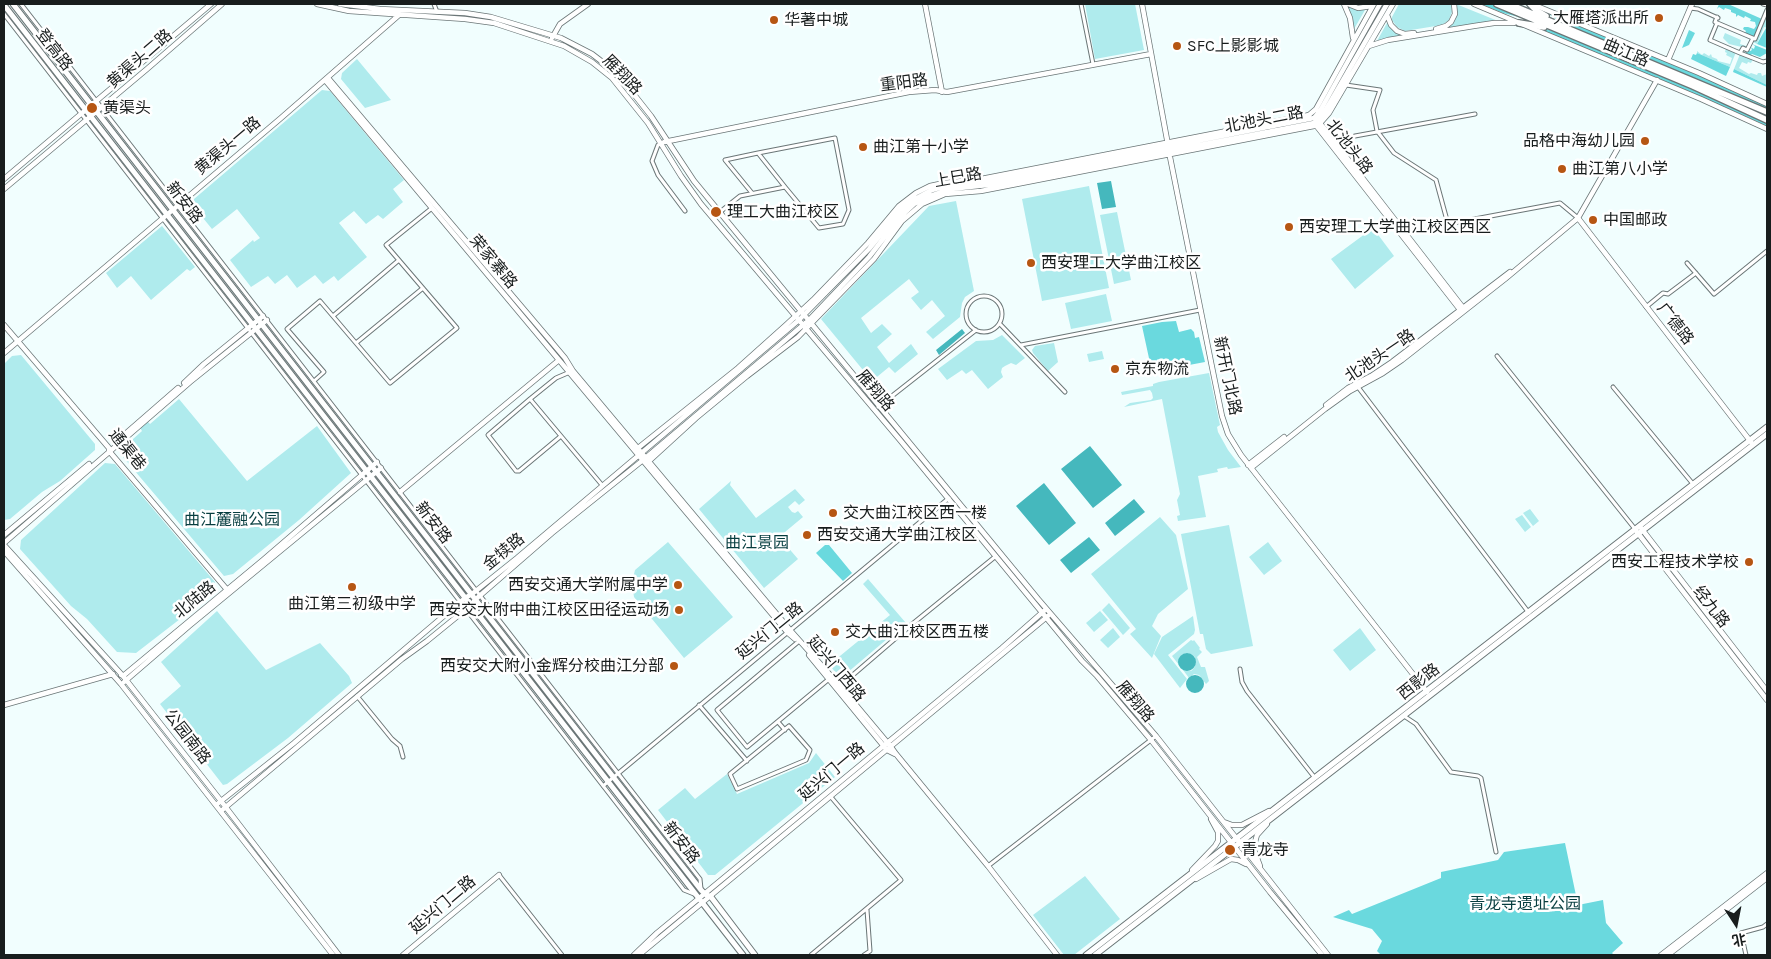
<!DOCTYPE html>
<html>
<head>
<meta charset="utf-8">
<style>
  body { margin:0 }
  #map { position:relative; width:1771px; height:959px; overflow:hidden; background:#f1fefe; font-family:Karla,"Noto Sans SC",sans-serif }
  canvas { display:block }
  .frame { position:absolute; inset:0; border:5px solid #181d1d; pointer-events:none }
  .north { position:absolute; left:1711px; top:899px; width:50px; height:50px; -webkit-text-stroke:4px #fff; paint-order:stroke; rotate:169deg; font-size:14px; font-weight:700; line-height:20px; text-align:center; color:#181d1d }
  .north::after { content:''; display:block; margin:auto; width:18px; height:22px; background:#181d1d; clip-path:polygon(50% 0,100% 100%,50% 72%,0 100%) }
</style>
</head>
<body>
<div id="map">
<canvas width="1771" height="959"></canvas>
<div class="frame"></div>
<div class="north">北</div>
</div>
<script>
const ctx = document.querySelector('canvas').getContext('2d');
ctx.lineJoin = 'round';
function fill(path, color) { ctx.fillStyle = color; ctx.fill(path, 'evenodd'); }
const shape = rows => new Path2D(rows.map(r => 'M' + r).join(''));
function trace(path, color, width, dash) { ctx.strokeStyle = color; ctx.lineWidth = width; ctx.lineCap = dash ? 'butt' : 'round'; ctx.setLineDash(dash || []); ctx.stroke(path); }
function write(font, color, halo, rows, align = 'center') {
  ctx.font = font + ' Karla,"Noto Sans SC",sans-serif'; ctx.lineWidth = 5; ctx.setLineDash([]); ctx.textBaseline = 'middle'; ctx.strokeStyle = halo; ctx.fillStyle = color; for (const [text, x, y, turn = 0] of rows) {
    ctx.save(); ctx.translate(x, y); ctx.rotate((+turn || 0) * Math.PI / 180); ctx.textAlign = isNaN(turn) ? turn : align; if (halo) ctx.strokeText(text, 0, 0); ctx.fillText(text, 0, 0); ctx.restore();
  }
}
const green = shape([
  [1085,4,1135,4,1144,50,1095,59],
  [1399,4,1451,4,1452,12,1449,20,1442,25,1405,31,1397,27,1392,20,1392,17],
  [1456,4,1498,21,1447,29,1457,13],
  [1347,5,1365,10,1354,29,1352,17],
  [1767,12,1767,28,1764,27,1757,44,1753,42,1753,40,1755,41],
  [1388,22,1406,35,1377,41,1387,23],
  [1725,33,1741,40,1740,44,1746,46,1746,48,1729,44,1723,38],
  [1726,48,1736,52,1730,67,1697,53,1697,51,1702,55,1704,53,1709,56,1711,54,1712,57,1717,59,1718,61,1730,64,1732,58,1726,55,1727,53,1725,52],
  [1740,54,1753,59,1751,63,1748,62,1747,64,1742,62,1739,68,1749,74,1751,73,1757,75,1758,73,1761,73,1762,76,1767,74,1767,85,1734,69],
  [357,59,391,100,365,108,341,79,342,73],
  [322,90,330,91,404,180,393,189,403,202,383,219,378,215,366,224,354,211,339,223,367,257,338,281,334,276,323,284,315,275,297,288,287,275,275,284,268,276,251,287,230,260,253,240,254,242,260,238,237,209,212,229,194,207,194,199],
  [1089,186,1109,288,1042,301,1022,199],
  [956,201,974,291,965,297,962,303,960,317,933,339,926,332,945,316,932,300,921,310,911,298,919,292,909,279,861,318,871,333,882,324,892,334,877,347,889,363,911,344,918,354,895,373,889,367,872,381,821,319,929,206],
  [1117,212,1131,280,1114,284,1100,215],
  [162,226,195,267,190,271,187,269,151,300,131,276,117,288,106,273],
  [1373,228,1394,256,1355,289,1331,259],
  [1106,294,1112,321,1071,329,1065,303],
  [1002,335,1025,358,1016,365,1011,363,1005,366,1002,368,1001,372,1003,377,988,389,972,370,966,374,962,370,947,380,938,369,976,341,993,340],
  [1054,343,1058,362,1048,371,1033,353,1032,350,1035,346],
  [1102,351,1104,359,1089,362,1087,354],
  [21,355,95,444,95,450,60,481,42,492,10,519,4,520,4,364,12,356],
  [1209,373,1220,425,1217,427,1218,432,1228,450,1241,467,1228,469,1227,467,1217,469,1218,472,1198,476,1206,517,1178,521,1177,516,1180,515,1177,500,1180,494,1162,399,1124,407,1130,403,1151,400,1153,398,1152,393,1150,390,1122,395,1121,392,1153,386,1153,384,1159,382],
  [179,399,247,481,317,426,351,473,299,520,233,574,224,576,123,457,123,448,142,431,139,426,146,420,150,424],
  [105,463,115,464,215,582,215,592,136,653,117,652,87,619,71,606,20,549,21,540],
  [731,481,730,485,756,518,795,489,805,500,799,505,795,501,788,507,792,512,795,513,798,511,803,517,779,537,798,559,764,588,699,509],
  [1530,509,1539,521,1533,526,1523,513],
  [1522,515,1531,527,1525,532,1515,519],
  [1160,517,1176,535,1188,589,1158,614,1152,626,1161,636,1152,658,1130,634,1136,629,1091,574],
  [1229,525,1253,646,1211,654,1206,649,1203,634,1200,634,1181,534],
  [668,542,733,617,684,658,634,597,632,582,635,570],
  [1268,542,1282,561,1264,575,1249,557],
  [868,579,906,623,841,678,829,665,890,615,863,584],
  [1109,603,1130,628,1123,635,1102,610],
  [217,611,266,670,320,643,349,676,352,683,288,738,227,784,223,785,160,704,181,686,161,662],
  [1100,611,1108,620,1094,632,1086,623],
  [1193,616,1195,630,1194,634,1168,655,1187,679,1180,688,1154,654,1162,637],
  [1113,628,1120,637,1108,648,1100,640],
  [1360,628,1376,650,1350,671,1333,650],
  [1191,640,1193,641,1194,640,1200,648,1199,649,1202,652,1197,657,1201,667,1205,667,1209,681,1206,684,1199,675,1194,674,1189,678,1183,670,1191,671,1194,668,1196,662,1194,656,1187,653,1182,655,1179,659,1179,665,1172,656],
  [816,753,835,777,715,875,708,875,658,810,685,788,695,799,727,774,737,794,809,763],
  [1085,876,1120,919,1074,955,1064,955,1033,915]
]);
const forest = shape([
  [1481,4,1492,4,1527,19,1503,13],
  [1719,4,1728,4,1762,19,1755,37,1745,33,1746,31,1743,29,1744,27,1748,27,1754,29,1756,26,1755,22,1750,21,1751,19,1745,16,1744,18,1738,15,1736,17,1736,14,1731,12,1731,10,1725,8,1724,10,1719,7,1717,9],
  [1548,12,1714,82,1767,106,1767,110,1564,24,1547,13],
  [1542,28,1554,31,1697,90,1767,123,1767,126,1693,93,1541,30],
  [1766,28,1767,29,1767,48,1757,44],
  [1689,30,1695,33,1689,45,1682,48],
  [1752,44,1767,50,1767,53,1760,57,1752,54,1750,56,1745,54,1747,50,1751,51,1752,49,1750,47,1754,49,1755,46],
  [1697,53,1730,67,1726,76,1691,59,1693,54,1696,55],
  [1734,69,1767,85,1767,87,1733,72],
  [1176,321,1179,332,1191,329,1194,332,1195,338,1199,337,1205,362,1152,372,1142,326,1162,322],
  [825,545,829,545,852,573,843,581,816,553],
  [1565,843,1578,905,1603,900,1606,923,1623,943,1612,953,1614,955,1381,955,1377,951,1382,941,1372,929,1333,917,1349,910,1352,914,1441,878,1441,872,1498,860,1504,852]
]);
const water = shape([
  [1111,181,1116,207,1102,209,1097,183],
  [962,329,965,333,939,355,936,350],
  [1090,446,1122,485,1093,508,1061,469],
  [1044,483,1076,523,1049,545,1016,506],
  [1134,499,1145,512,1115,536,1105,523],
  [1089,537,1100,550,1071,573,1060,560],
  '1178 662a9 9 0 1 1 18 0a9 9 0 1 1-18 0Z',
  '1186 684a9 9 0 1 1 18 0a9 9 0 1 1-18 0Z'
]);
const street = shape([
  [21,4,700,879,701,889],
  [434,4,437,12],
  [1081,4,1093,64],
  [1763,4,1767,5],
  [1690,8,1698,9,1718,18],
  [4,14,684,890,694,894],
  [1717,17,1715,22,1755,39,1767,10],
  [1717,23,1710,40,1740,53,1743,48,1747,50,1753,38],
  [1740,53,1763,62,1767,61],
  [1346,85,1380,90,1373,110,1377,131,1394,153,1436,180,1448,224,1560,203,1578,218],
  [1355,136,1475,114],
  [661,144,658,145,652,161,658,175,685,211],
  [752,193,725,160,758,153,785,187],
  [720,212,740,196,785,187,819,228,843,224,849,210,835,138,758,153],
  [1687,263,1714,294,1767,251],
  '966 314a18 18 0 1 1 36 0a18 18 0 1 1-36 0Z',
  [1646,307,1663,293,1668,294,1696,273],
  [333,316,399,260],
  [1000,324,1065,392],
  [356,343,423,288],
  [1021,345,1200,310],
  [1497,356,1635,529],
  [314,381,324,372,287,329,320,301,390,383,457,328,386,245,432,208],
  [1358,387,1529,613],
  [1613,387,1693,484],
  [530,399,561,436,519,471,516,471,488,435,530,399,556,378,570,372],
  [878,407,976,330],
  [561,436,602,485],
  [798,642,717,710,747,747,829,679],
  [1240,669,1242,682,1247,691,1315,778],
  [840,686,911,625,996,556],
  [357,696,392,739,400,746,403,757],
  [699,705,747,761],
  [1404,716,1416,724,1451,772,1478,776,1481,778,1496,852],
  [778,722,785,730],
  [789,726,810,750,806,760,737,789,730,774,789,726],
  [603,786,949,498],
  [988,866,1156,736],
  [499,875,562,955],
  [811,955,901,880,831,797],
  [864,955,870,951,867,910],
  [1746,955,1741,933,1763,927,1767,924]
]);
const secondary = shape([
  [317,4,349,11,465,19,494,23,564,46,592,62,612,78,648,123,681,176,701,204,900,440,1082,661,1097,676,1151,740,1270,892,1322,955],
  [340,4,380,9,465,13,491,17,561,38,592,54,609,67,625,83,651,116,694,181,1038,599,1156,736,1328,955],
  [925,4,942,92],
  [1142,4,1168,145],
  [1344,4,1350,18,1353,38],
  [1348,4,1358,8,1372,6],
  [1474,4,1701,99,1767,129],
  [1532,4,1699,73,1767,104],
  [1387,15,1391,25,1397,31,1405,34,1414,33],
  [1436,29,1446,26,1451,22,1455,14,1454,4],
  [552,38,560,24,588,4],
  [1369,46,1388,40,1474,26,1494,23,1514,23],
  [1668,60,1692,4],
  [328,78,565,358,573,371,790,630,840,686,891,747,896,754,988,866,1057,955],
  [325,80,676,500,788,633,795,639],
  [1319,122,1464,309],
  [1315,124,1461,311],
  [664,142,909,92,935,90,947,92,1151,54],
  [1169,152,1212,367,1222,416,1228,434,1241,455,1427,692],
  [4,179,211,4],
  [4,189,147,69,222,4],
  [1578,218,1751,442],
  [4,325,109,448,109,451,229,592],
  [4,353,281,118,399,15],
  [184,383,204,364,263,316],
  [1326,405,1348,388,1371,376,1392,362,1510,272],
  [124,435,178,388],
  [638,448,738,368,786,325,813,300,868,243,899,206,916,193,930,186,944,183,981,179,1309,115,1316,109,1374,4],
  [649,461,696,418,747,376,798,337,874,259,902,221,922,204,945,194,981,191,1314,126,1322,121,1329,113,1393,4],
  [1248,465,1284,437],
  [1251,468,1325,409,1350,391,1383,373,1402,360,1505,279,1578,218,1657,80],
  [400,492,559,360],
  [1641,528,1767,691],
  [1637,532,1767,700],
  [4,535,89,464],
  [4,543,190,382,267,320],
  [4,545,123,676,221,801,339,955],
  [4,551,121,684,333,955],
  [809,655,887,750,895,754],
  [121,675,123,676,263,560,377,462],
  [124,682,189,626,381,468],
  [4,705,113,674],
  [216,805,294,743,465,598,472,594,517,558,799,320,869,249,899,212,913,200,932,190,946,186,991,181,1314,118,1320,111,1380,4],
  [221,811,402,659,427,641,470,606,476,599,552,533,643,460,809,320,869,257,901,216,914,204,930,196,951,189,997,184,1314,123,1324,113,1387,4],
  [1224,822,1232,825,1242,825,1269,811],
  [1260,866,1254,850,1255,842,1257,835,1267,824],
  [1192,870,1215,846,1218,841,1218,832,1211,819],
  [1196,879,1231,859,1238,860,1246,864],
  [403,955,499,875],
  [634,955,657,933,1002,648,1044,611],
  [639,955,1048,616],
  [1661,955,1767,873],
  [1668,955,1767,878]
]);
const primary = shape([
  [13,4,701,890,705,894,711,897,755,955],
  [4,5,743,955],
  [1086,955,1767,427],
  [1095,955,1767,434]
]);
const highway = shape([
  [1497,4,1693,86,1767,120],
  [1509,4,1767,112],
  [1530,4,1536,10,1546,16],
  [1519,23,1544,27]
]);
const markers = [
  [1659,18,5,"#b65613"],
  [774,20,5,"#b65613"],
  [1177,46,5,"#b65613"],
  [92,108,6,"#b65613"],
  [1645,141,5,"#b65613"],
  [863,147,5,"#b65613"],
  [1562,169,5,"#b65613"],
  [716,212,6,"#b65613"],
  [1593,220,5,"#b65613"],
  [1289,227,5,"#b65613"],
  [1031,263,5,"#b65613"],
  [1115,369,5,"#b65613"],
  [833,513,5,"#b65613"],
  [807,535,5,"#b65613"],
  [1749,562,5,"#b65613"],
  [678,585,5,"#b65613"],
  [352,587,5,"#b65613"],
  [679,610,5,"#b65613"],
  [835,632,5,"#b65613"],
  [674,666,5,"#b65613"],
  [1230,850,6,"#b65613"]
];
const poiNames = [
  ["大雁塔派出所",1649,18,"right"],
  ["华著中城",784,20],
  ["SFC上影影城",1187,46],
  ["黄渠头",103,108],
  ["品格中海幼儿园",1635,141,"right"],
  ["曲江第十小学",873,147],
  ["曲江第八小学",1572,169],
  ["理工大曲江校区",727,212],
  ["中国邮政",1603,220],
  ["西安理工大学曲江校区西区",1299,227],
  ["西安理工大学曲江校区",1041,263],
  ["京东物流",1125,369],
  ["交大曲江校区西一楼",843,513],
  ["西安交通大学曲江校区",817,535],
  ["西安工程技术学校",1739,562,"right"],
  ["西安交通大学附属中学",668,585,"right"],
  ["曲江第三初级中学",352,604,"center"],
  ["西安交大附中曲江校区田径运动场",669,610,"right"],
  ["交大曲江校区西五楼",845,632],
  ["西安交大附小金辉分校曲江分部",664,666,"right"],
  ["青龙寺",1241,850]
];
const streetNames = [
  ["登高路",54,50,52],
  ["曲江路",1626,53,23],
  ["黄渠头二路",140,59,-41],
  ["雁翔路",622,75,46],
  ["重阳路",904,83,-7],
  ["北池头二路",1264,120,-11],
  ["黄渠头一路",228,146,-40],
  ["北池头路",1349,147,52],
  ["上巳路",958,178,-10],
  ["新安路",184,203,52],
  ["荣家寨路",493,262,50],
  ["广德路",1675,324,52],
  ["北池头一路",1380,356,-34],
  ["新开门北路",1227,376,78],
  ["雁翔路",875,391,50],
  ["通渠巷",127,450,51],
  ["新安路",433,523,52],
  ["金犊路",504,552,-39],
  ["北陆路",195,600,-39],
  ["经九路",1711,607,52],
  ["延兴门二路",770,631,-39],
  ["延兴门西路",836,669,50],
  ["西影路",1419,682,-38],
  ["雁翔路",1135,702,50],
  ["公园南路",187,737,52],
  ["延兴门一路",832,772,-40],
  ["新安路",681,843,52],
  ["延兴门二路",443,905,-40]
];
const parkNames = [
  ["曲江麓融公园",232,520],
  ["曲江景园",757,543],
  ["青龙寺遗址公园",1525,904]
];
fill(green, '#afebed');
fill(forest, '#6ad9de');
fill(water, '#45b8bd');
trace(street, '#6b7677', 5);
trace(secondary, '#6b7677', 6);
trace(primary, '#6b7677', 7);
trace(highway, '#6b7677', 8);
trace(street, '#fff', 3);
trace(secondary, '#fff', 4.5);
trace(primary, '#fff', 5);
trace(highway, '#fff', 5.5);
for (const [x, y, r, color] of markers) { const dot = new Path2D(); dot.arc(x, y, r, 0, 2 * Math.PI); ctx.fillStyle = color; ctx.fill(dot); trace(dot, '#fff', 2); }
write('16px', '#181d1d', '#fff', poiNames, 'left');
write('16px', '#181d1d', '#fff', streetNames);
write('16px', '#063d3f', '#fff', parkNames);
</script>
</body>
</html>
